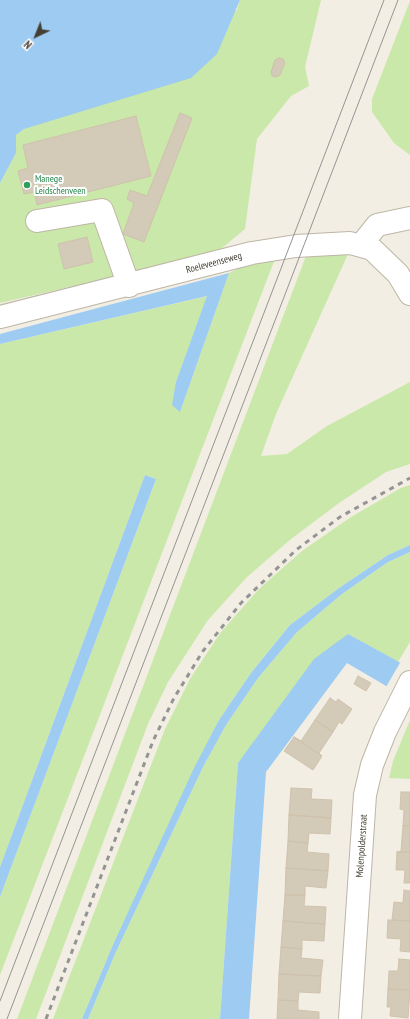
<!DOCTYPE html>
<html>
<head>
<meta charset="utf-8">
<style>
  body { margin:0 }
  #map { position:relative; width:410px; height:1019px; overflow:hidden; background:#f2eee3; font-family:"PT Sans Narrow",sans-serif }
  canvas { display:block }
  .north { position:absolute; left:16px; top:16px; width:40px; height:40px; -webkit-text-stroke:3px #fff; paint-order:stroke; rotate:223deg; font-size:11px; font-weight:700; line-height:16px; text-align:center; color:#443e33 }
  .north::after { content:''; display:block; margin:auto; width:14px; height:18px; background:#443e33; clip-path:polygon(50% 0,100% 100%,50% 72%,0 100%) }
</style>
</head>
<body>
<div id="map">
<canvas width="410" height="1019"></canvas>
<div class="north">N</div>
</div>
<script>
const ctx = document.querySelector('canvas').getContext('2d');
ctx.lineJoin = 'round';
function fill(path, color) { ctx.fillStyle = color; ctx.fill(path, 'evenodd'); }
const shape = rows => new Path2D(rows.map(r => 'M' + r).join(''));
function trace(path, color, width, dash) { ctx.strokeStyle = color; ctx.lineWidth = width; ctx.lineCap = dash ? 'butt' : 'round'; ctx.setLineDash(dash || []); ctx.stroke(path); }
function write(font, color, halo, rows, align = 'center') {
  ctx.font = font + ' "PT Sans Narrow",sans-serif'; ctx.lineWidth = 4; ctx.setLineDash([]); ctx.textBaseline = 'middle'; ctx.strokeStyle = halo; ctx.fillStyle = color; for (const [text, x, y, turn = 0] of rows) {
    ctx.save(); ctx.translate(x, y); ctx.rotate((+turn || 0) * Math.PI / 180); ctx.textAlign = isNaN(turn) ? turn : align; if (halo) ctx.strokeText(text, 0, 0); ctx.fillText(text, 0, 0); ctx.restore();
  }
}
const green = shape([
  [240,0,321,0,305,67,309,86,291,96,257,139,245,229,216,253,0,303,0,183,16,153,16,135,24,129,237,10],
  [410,1,410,155,394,143,372,112,372,99],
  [309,248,348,254,276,414,261,456,287,454,327,426,410,382,410,464,386,472,339,503,291,539,247,577,208,620,168,682,148,724,36,1019,17,1019],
  [279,249,268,277,0,975,0,897,156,479,145,475,0,867,0,344,208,296,176,382,180,412,229,273],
  [410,485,410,545,388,555,339,588,290,625,251,673,219,720,112,947,82,1019,53,1019,165,729,190,679,221,632,259,589,302,551,351,517,401,488],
  [410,552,410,642,398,662,348,634,238,763,220,1019,88,1019,115,954,203,767,226,725,258,678,297,632,342,594,388,562],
  [410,720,410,779,389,778,393,761]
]);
const water = shape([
  [0,0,240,0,217,54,191,78,24,129,16,135,16,153,0,183],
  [229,273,180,412,172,405,176,382,207,296,0,344,0,334],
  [145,475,156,479,0,897,0,867],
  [410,545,410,552,388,562,342,594,297,632,258,678,226,725,203,767,115,954,88,1019,82,1019,112,947,194,768,219,720,251,673,290,625,339,588,388,555],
  [348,634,410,668,410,700,347,663,266,772,249,1019,220,1019,238,763,314,659]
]);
const pier = shape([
  [401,661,410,666,410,702,386,687]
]);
const building = shape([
  [279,58,283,59,285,63,280,75,276,77,272,76,271,72,275,60,279,58],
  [180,113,192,118,144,242,123,234,134,203,127,199,130,190,147,196,180,113],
  [136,116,151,176,37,205,34,192,24,194,18,171,28,168,23,145,136,116],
  [87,237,93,262,64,269,58,244,87,237],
  [358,676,371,683,366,691,354,684,358,676],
  [330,698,336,702,338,699,352,709,342,724,339,722,333,732,315,720,330,698],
  [315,720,333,732,319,753,322,756,294,737,301,741,315,720],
  [294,737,322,756,313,770,284,751,294,737],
  [291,788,312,789,311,799,332,800,331,818,289,815,291,788],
  [401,792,410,792,410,826,403,826,404,810,400,809,401,792],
  [289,815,331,818,330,834,309,833,308,843,288,841,289,815],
  [403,826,410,826,410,852,397,852,401,851,403,826],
  [288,841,308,843,307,852,329,854,328,871,286,868,288,841],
  [397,852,410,852,410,883,404,883,405,870,396,870,397,852],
  [286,868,328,871,326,888,305,886,305,895,285,895,286,868],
  [404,890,410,891,410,921,392,920,394,902,403,903,404,890],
  [285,895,305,895,304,906,326,907,325,924,283,921,285,895],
  [388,920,410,921,410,952,400,951,401,939,387,938,388,920],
  [283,921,325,924,324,941,302,940,302,949,281,947,283,921],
  [281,947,302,949,301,958,323,960,321,976,279,974,281,947],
  [399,959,410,960,410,990,388,989,389,971,398,971,399,959],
  [279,974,321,976,320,993,299,992,298,1001,278,1000,279,974],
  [388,989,410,990,408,1018,390,1016,391,1007,387,1007,388,989],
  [278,1000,298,1001,298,1010,319,1012,319,1019,277,1019,278,1000]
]);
const minor = shape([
  [37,221,102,210,129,286],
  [361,245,377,225,410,218],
  [0,317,252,253,296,246,350,243,372,249,398,274,410,294],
  [350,1019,365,795,372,765,385,732,410,682]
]);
const tram = shape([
  [0,1001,384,0],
  [7,1019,398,0]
]);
const rail = shape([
  [46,1019,153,741,174,698,203,651,241,603,296,550,340,517,410,478]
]);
const markers = [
  [27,185,4,"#2e9e5b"]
];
const leisureNames = [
  ["Manege",35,179],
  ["Leidschenveen",35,191]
];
const streetNames = [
  ["Roeleveenseweg",214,263,-15],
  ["Molenpolderstraat",362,846,-86]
];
fill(green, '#cae8aa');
fill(water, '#9dcbf2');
fill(pier, '#f2eee3');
fill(building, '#d4cab8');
trace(building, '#cfc2ac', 1);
trace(minor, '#beb6a6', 24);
trace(minor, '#fff', 22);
trace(tram, '#949494', 1);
trace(rail, '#949494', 3, [5, 5]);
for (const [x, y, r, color] of markers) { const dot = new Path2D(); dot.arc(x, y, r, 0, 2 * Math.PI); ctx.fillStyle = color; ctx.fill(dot); trace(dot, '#fff', 1.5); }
write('10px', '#27864d', '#fff', leisureNames, 'left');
write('10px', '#443e33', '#fff', streetNames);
</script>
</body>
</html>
